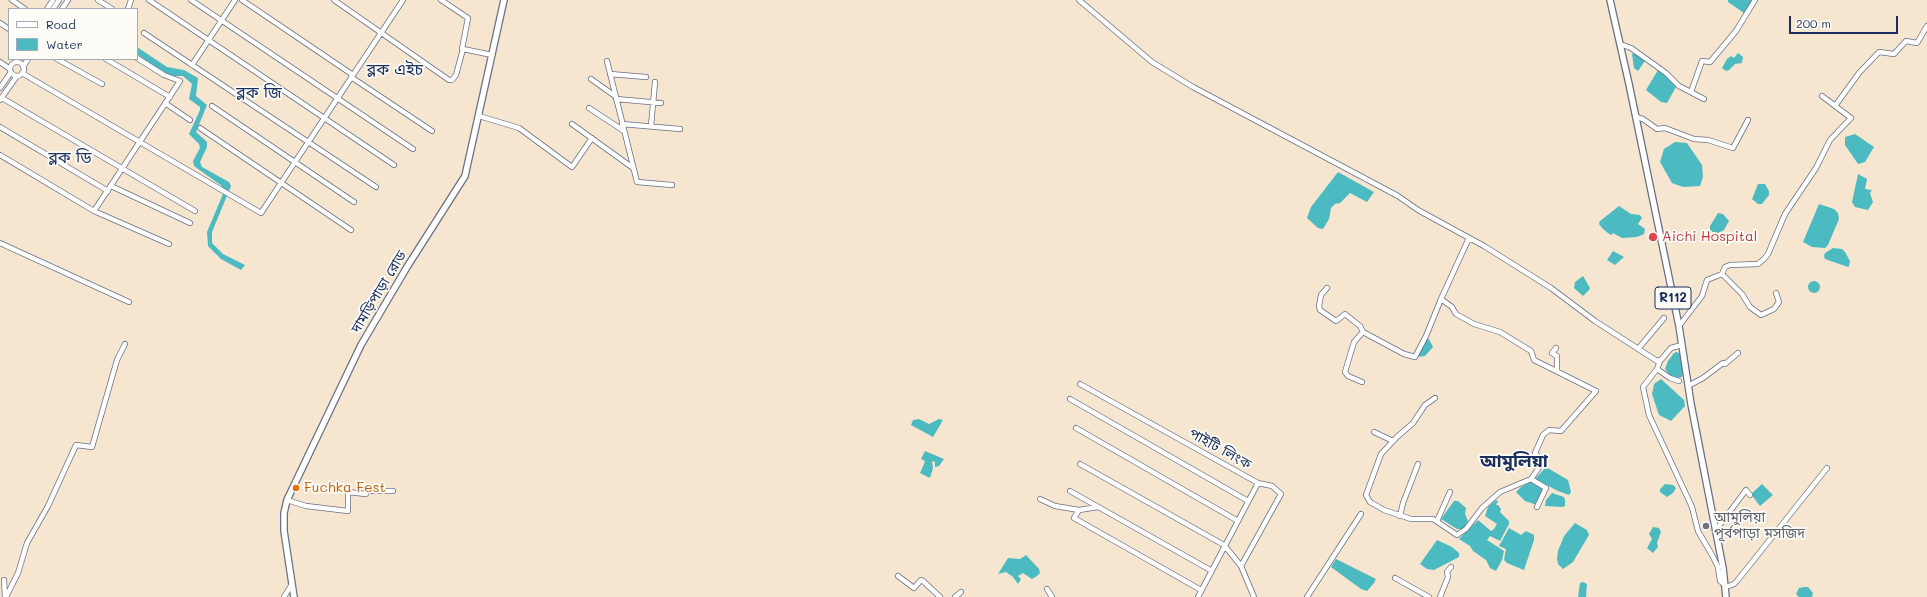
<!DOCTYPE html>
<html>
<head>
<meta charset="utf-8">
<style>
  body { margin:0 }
  #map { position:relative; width:1927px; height:597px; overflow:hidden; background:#f6e6d0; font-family:Mali,sans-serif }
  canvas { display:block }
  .legend { position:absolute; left:8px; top:8px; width:130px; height:52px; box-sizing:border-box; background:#fdfcf7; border:1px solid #a3aaba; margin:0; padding:5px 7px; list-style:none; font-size:12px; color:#1b2f5e }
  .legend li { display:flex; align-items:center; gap:8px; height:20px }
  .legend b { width:20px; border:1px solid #a3aaba }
  .scale { position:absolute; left:1789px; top:16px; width:109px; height:18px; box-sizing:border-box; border:2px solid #1b2f5e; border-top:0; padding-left:5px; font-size:12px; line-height:14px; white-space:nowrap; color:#1b2f5e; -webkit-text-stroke:3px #fdfcf7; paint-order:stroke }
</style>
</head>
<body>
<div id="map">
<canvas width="1927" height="597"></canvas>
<ul class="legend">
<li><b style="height:5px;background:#fff"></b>Road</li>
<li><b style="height:11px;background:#4bbac1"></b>Water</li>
</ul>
<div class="scale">200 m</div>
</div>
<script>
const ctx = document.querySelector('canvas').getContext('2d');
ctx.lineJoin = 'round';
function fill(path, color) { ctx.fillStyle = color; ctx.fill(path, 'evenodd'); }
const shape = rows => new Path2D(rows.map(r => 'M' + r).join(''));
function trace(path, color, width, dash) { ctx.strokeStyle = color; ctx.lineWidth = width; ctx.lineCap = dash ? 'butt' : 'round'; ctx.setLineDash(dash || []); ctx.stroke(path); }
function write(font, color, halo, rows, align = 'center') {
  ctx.font = font + ' Mali,"Noto Sans Bengali",sans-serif'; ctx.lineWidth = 3.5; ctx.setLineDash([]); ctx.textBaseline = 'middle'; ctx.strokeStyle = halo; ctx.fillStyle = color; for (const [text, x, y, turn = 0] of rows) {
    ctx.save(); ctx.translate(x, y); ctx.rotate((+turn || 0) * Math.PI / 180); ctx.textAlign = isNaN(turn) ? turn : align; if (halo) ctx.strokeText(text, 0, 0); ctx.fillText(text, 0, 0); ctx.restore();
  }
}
const water = shape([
  [1728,0,1753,0,1744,13,1728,2],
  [137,47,167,67,184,70,198,78,196,96,207,105,196,132,207,142,207,147,200,162,202,167,229,182,231,186,212,232,212,243,223,254,245,265,241,270,221,259,208,246,207,232,223,194,222,186,194,166,193,161,200,148,199,144,189,134,200,110,200,107,189,99,192,84,183,76,171,76,154,66,137,54],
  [1636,53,1645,61,1638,71,1634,68,1632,54],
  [1738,53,1743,57,1742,63,1735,64,1729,70,1726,71,1722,68,1727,59,1731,56,1734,58],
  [1658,70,1663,73,1676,87,1667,103,1661,102,1646,90],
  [1855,134,1874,147,1865,162,1858,164,1845,145,1845,137],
  [1675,142,1687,143,1702,165,1703,177,1700,186,1683,187,1672,183,1660,162,1664,149],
  [1338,172,1374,192,1367,202,1350,193,1340,203,1335,204,1331,208,1329,219,1323,229,1318,228,1307,218,1311,207],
  [1858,174,1867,179,1865,189,1872,190,1870,193,1873,202,1868,210,1855,207,1852,202],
  [1758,184,1765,184,1769,191,1769,195,1762,204,1758,204,1752,199],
  [1819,204,1834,209,1838,213,1839,219,1828,245,1825,248,1812,247,1803,242],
  [1619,206,1631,214,1640,215,1642,218,1638,224,1645,229,1644,234,1637,237,1622,238,1613,233,1612,235,1609,234,1602,228,1599,224,1600,221],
  [1718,213,1723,214,1729,221,1724,230,1716,234,1710,230,1710,226],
  [1833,248,1842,249,1845,252,1850,261,1849,266,1848,267,1825,259,1824,256,1825,253],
  [1613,251,1624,257,1615,265,1607,260],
  [1583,276,1590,288,1589,290,1583,296,1574,288,1575,282],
  '1808 287a6 6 0 1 1 12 0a6 6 0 1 1-12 0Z',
  [1426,339,1429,339,1433,347,1425,356,1417,357],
  [1677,352,1682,355,1683,372,1682,377,1677,378,1671,377,1665,369,1668,361,1674,353],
  [1661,379,1684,400,1685,406,1671,421,1659,415,1652,394,1654,384],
  [919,419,929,424,939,419,943,420,933,437,911,425,913,420],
  [925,451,944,459,939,466,935,467,935,462,932,461,933,468,930,478,920,473,924,464,925,461,921,459],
  [1546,467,1568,480,1571,492,1569,495,1558,491,1535,479],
  [1531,482,1544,489,1537,505,1525,501,1516,492,1521,487],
  [1665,484,1673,485,1676,488,1673,493,1667,497,1660,492,1660,489],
  [1762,484,1773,495,1760,506,1751,494],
  [1552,493,1564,497,1565,500,1565,506,1562,507,1545,506,1546,500],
  [1496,500,1498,501,1496,505,1498,505,1501,509,1500,512,1509,521,1509,524,1500,541,1490,536,1487,540,1504,551,1502,560,1496,571,1490,568,1486,560,1473,551,1470,546,1459,539,1478,520,1491,531,1494,529,1497,524,1485,516,1488,507],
  [1454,501,1458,501,1466,508,1465,514,1468,521,1463,529,1457,529,1441,519],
  [1575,523,1587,530,1589,535,1573,562,1563,569,1558,564,1557,558,1558,551,1564,536],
  [1653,527,1659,528,1661,532,1657,543,1658,547,1653,553,1647,548,1652,539,1649,534],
  [1509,528,1521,535,1526,531,1534,535,1534,540,1524,570,1507,563,1504,560,1506,549,1499,546],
  [1437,540,1452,547,1459,553,1459,557,1434,570,1427,569,1420,564],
  [1026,555,1039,569,1040,573,1037,576,1032,579,1023,573,1018,576,1021,579,1018,584,1013,577,1006,572,998,574,1008,558,1020,559],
  [1336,559,1376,579,1374,583,1367,591,1361,589,1331,567],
  [1583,582,1587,584,1586,597,1578,597,1580,583],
  [1804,587,1808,587,1813,593,1812,597,1799,597,1796,594,1799,588]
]);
const minor = shape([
  [12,0,25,9],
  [98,0,112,9],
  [149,0,394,165],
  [191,0,413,149],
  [242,0,353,75],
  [334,0,449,80,452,80,456,75,463,49,492,55],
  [441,0,468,18,462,49],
  [1079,0,1152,62,1193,87,1398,196,1418,210,1484,246,1551,288,1595,321,1657,361,1661,360,1671,348,1682,345],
  [47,9,53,0],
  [53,9,59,0],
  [62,9,68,0],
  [128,9,131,0],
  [0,23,9,29],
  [144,33,376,187],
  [1620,44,1631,48,1666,73,1679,86,1704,99],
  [57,59,102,84],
  [106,59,170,97],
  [607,61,637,182,672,185],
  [0,62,10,69],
  '10 69a7 7 0 1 1 14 0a7 7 0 1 1-14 0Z',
  [192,65,235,0],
  [23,67,28,59],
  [22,73,261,213,403,0],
  [610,74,646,77],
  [351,77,432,131],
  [591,79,615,96],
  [0,88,11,72],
  [1691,92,1702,61,1710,62,1736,31,1755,0],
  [2,98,195,211],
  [616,99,661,103],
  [0,100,17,76],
  [165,103,190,120],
  [212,106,354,202],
  [1835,106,1859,73,1879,52,1894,54,1906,41,1917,43,1927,26],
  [589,108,624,131],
  [479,116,519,128,572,167,592,138],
  [1636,117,1643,119,1657,129,1665,128,1694,139,1708,140,1733,148,1748,120],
  [572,124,633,168],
  [622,124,680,129],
  [651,126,655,82],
  [0,127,108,191],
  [200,128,351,230],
  [0,155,94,211,169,244],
  [111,186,190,223],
  [94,211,180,81,164,75,137,58],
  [0,243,129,302],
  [1722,274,1725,267,1730,265,1758,264,1764,259,1768,254,1785,214,1816,168,1830,140,1851,118,1822,96],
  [1327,288,1321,295,1319,306,1320,310,1336,321,1345,314,1360,326,1363,332,1404,354,1415,357,1426,336,1441,299],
  [1679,326,1702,296,1707,280,1722,274,1742,294,1750,307,1761,315,1774,309,1779,302,1776,293],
  [1556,348,1552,353,1557,356,1557,371],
  [1638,349,1664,318],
  [1660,361,1657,369,1643,387,1649,415,1692,507,1698,531,1712,555,1718,567,1720,581,1725,585],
  [1657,369,1670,378,1679,381],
  [1362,382,1348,376,1345,372,1354,342,1363,332],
  [1080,384,1258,483,1198,597],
  [1688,386,1703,378,1723,363,1725,364,1738,353],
  [1435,398,1425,405,1413,423,1398,436,1381,454,1366,495,1370,502,1384,510,1411,519,1433,519,1457,535,1466,529,1482,508,1500,492,1531,479,1543,462,1535,453,1543,435,1549,430,1561,431,1596,391,1534,360,1531,351,1500,332,1474,324,1456,314,1452,307,1441,299,1469,238],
  [1070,399,1248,501],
  [1076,428,1238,521],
  [1374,432,1393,441],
  [1080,464,1224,545,1241,566],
  [1531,479,1546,488,1537,507],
  [1070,491,1212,571],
  [1040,499,1055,506,1079,510],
  [287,500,306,506,348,511,348,492,366,494,366,491,393,491],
  [1098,507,1079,510,1074,518,1201,590],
  [1400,516,1403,503,1418,464],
  [1437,521,1450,492],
  [1716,530,1746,490,1750,495],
  [898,576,914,588,921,580,923,581,940,597],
  [1395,578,1429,597],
  [4,580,5,597],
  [1726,587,1734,584,1737,581,1827,468],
  [1047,589,1052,597],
  [6,597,18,573,27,543,48,506,76,445,92,447,117,360,125,344],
  [284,597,292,584],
  [955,597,961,592],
  [1254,597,1241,566,1281,494,1272,486,1258,483],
  [1307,597,1361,514],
  [1440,597,1448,577,1447,572,1451,567]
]);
const major = shape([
  [1610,0,1629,84,1679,326,1691,404,1723,568,1726,597],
  [294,597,284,531,284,513,287,500,361,345,407,267,465,176,504,0]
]);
const markers = [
  [1653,237,5,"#e0444e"],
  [296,488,4,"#e8710a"],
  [1706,526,4,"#6b7280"]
];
const shields = [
  [1673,298,36]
];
const shieldNames = [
  ["R112",1673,298]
];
const healthNames = [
  ["Aichi Hospital",1662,237]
];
const streetNames = [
  ["দামড়িপাড়া রোড",379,292,-59],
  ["পাইটি লিংক",1220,449,29]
];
const foodNames = [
  ["Fuchka Fest",304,488]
];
const worshipNames = [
  ["আমুলিয়া",1714,518],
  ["পূর্বপাড়া মসজিদ",1714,534]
];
const quarterNames = [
  ["ব্লক এইচ",395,70],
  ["ব্লক জি",259,93],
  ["ব্লক ডি",70,158]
];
const districtNames = [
  ["আমুলিয়া",1514,461]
];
fill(water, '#4bbac1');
trace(minor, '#686f86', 6);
trace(major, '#686f86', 8);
trace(minor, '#fff', 4.5);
trace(major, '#fff', 5.5);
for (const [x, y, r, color] of markers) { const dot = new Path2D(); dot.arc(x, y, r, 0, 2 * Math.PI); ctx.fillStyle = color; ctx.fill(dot); trace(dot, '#fdfcf7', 1.5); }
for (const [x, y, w] of shields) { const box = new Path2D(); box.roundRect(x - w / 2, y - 11, w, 22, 3); ctx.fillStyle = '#fdfcf7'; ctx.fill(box); trace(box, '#1b2f5e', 1); }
write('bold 13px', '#1b2f5e', null, shieldNames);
write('14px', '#be3a42', '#fdfcf7', healthNames, 'left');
write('14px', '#1b2f5e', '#fdfcf7', streetNames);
write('14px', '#c56008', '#fdfcf7', foodNames, 'left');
write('14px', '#5b616d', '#fdfcf7', worshipNames, 'left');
write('16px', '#1b2f5e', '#fdfcf7', quarterNames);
write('bold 18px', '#1b2f5e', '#fdfcf7', districtNames);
</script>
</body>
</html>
